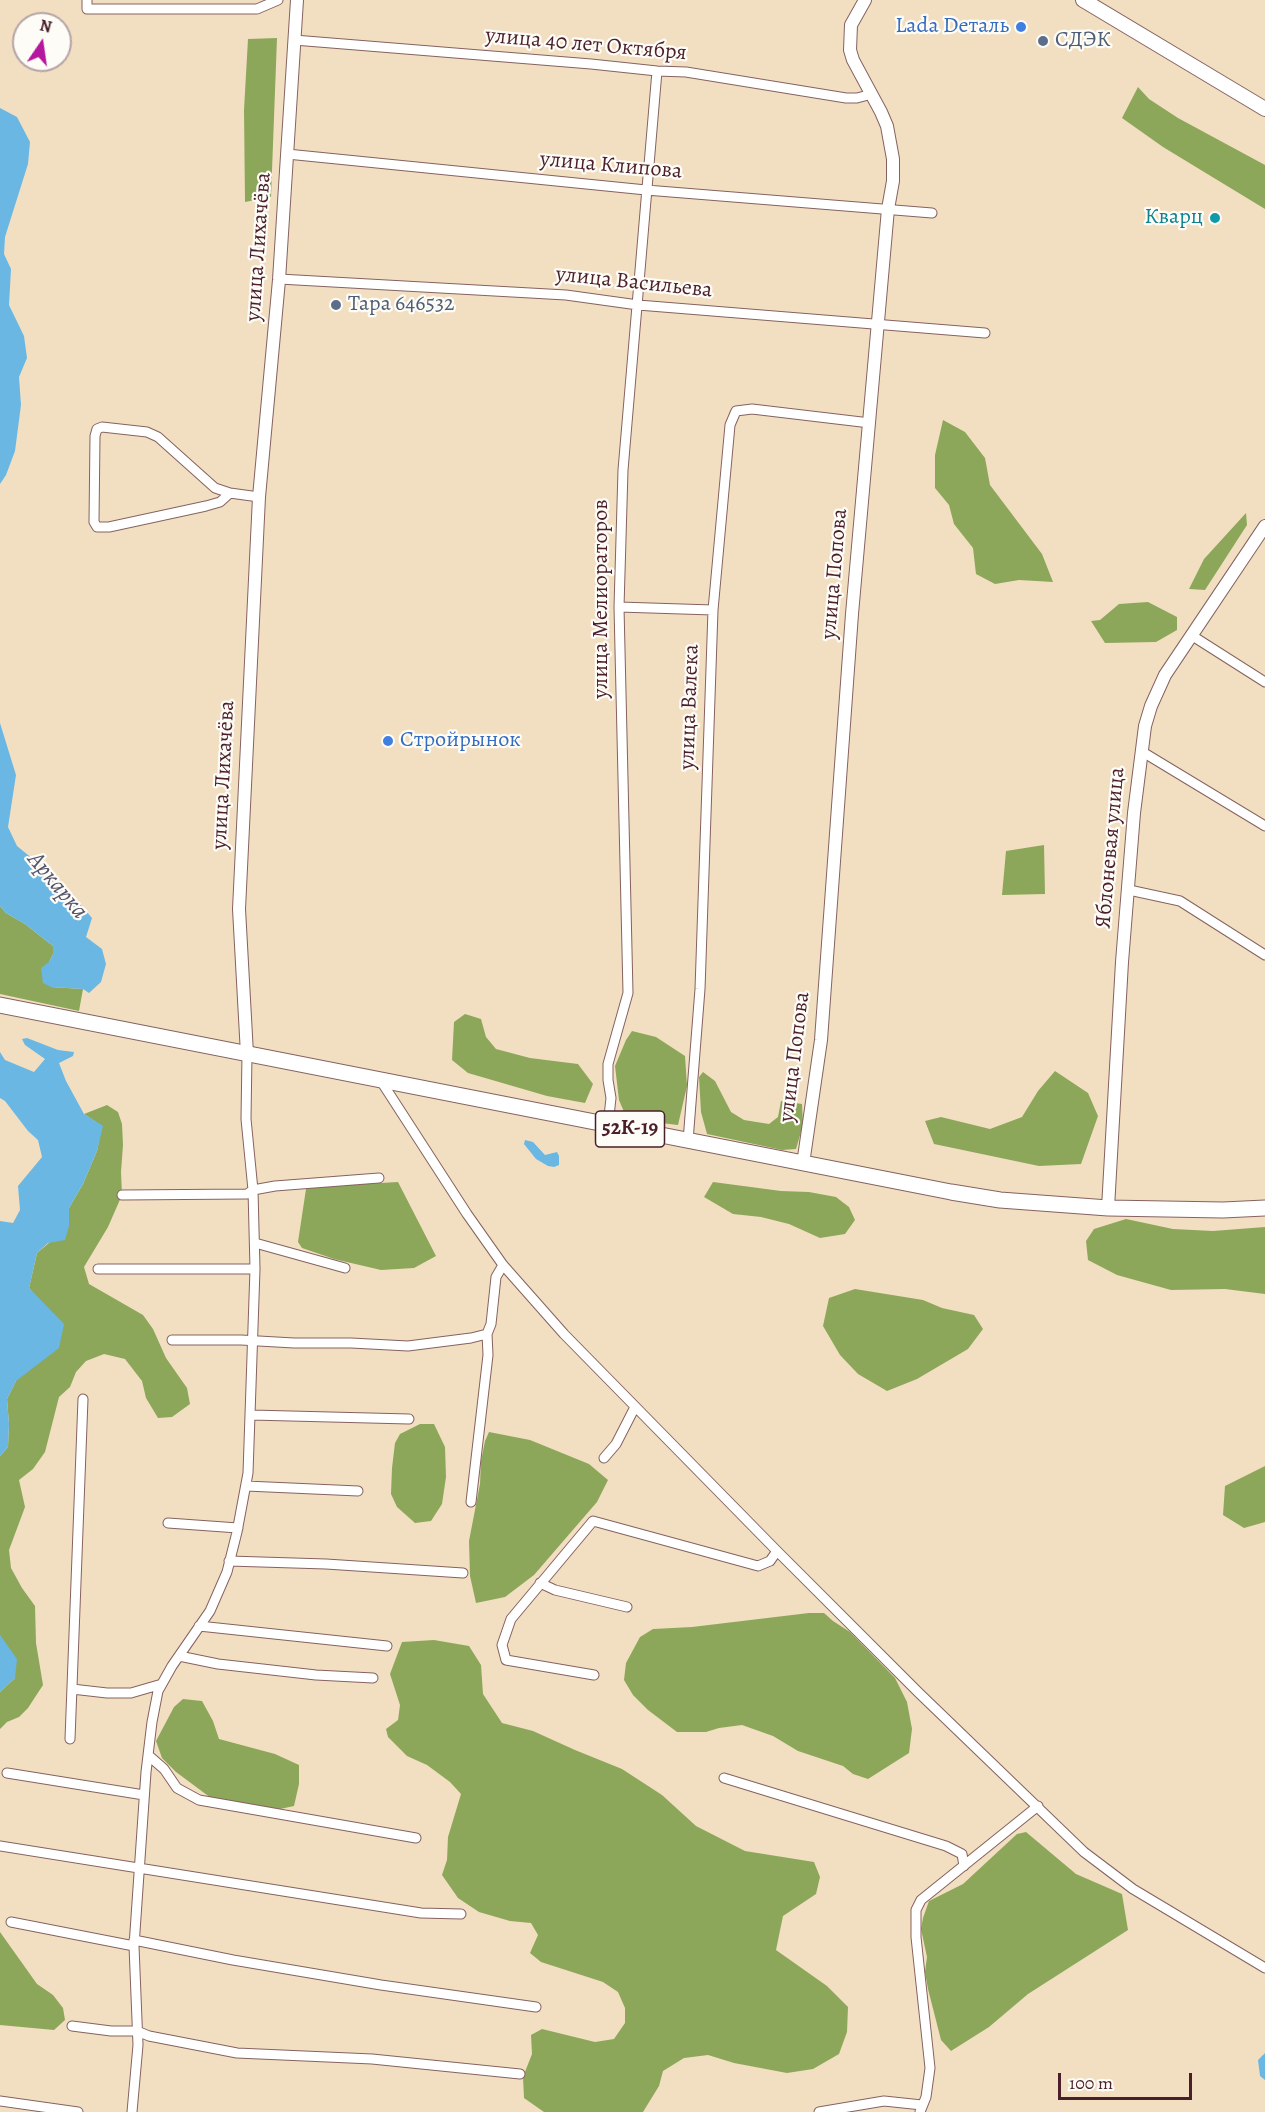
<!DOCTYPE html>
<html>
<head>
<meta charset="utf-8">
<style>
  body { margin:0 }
  #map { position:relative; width:1265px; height:2112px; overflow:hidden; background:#f2dfc1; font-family:Alegreya,serif }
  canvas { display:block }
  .north { position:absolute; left:12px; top:12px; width:60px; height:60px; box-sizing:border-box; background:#fdfcf7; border:2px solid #b5a4a5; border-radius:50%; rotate:13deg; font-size:16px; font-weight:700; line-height:24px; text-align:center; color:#4a1f2b }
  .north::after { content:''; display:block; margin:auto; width:21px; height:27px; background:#b5179e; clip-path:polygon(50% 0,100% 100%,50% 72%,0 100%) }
  .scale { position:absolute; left:1058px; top:2073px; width:134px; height:27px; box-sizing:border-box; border:3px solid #4a1f2b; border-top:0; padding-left:8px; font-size:18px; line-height:21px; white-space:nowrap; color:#4a1f2b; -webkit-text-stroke:4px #fdfcf7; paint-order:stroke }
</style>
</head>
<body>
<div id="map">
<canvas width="1265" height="2112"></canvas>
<div class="north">N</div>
<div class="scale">100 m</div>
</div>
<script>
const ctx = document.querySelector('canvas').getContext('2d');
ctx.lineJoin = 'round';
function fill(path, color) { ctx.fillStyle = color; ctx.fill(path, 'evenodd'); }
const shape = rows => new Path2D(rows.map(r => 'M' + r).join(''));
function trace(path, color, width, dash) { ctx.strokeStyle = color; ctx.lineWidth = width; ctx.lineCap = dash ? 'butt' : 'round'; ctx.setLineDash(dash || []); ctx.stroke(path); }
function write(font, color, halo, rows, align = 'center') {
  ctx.font = font + ' Alegreya,serif'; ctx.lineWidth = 4.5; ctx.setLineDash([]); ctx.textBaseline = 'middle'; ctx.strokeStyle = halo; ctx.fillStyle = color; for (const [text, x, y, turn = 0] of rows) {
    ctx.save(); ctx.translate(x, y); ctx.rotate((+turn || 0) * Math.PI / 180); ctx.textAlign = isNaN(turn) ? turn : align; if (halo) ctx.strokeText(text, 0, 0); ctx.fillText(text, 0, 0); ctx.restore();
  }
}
const forest = shape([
  [277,38,271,197,245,202,244,110,248,39],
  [1138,87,1149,99,1178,118,1265,165,1265,209,1163,147,1122,118],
  [943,420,965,432,985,458,990,485,1042,554,1053,582,1019,580,995,584,976,574,973,548,954,524,949,505,935,488,935,455],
  [1246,513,1247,525,1205,590,1189,589,1204,559],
  [1148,602,1177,617,1177,630,1156,642,1105,643,1091,621,1100,620,1119,604],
  [1044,845,1045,894,1002,895,1006,851],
  [0,906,6,913,25,924,53,946,53,954,49,962,51,987,83,989,79,1011,0,994],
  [465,1014,481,1019,486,1037,496,1049,530,1058,578,1064,593,1084,585,1103,547,1096,468,1073,452,1060,454,1022],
  [632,1031,656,1037,685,1056,687,1086,678,1125,627,1119,619,1100,615,1066,626,1040],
  [1055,1071,1088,1093,1098,1116,1081,1164,1039,1166,934,1144,925,1121,941,1117,990,1129,1022,1117,1038,1091],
  [703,1072,715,1081,731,1112,744,1120,769,1124,778,1117,781,1101,802,1104,803,1125,796,1149,782,1150,707,1134,701,1112,699,1077],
  [107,1105,118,1112,122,1124,123,1145,121,1172,122,1195,108,1227,84,1267,89,1284,143,1315,153,1329,166,1358,187,1388,190,1404,172,1417,158,1418,146,1398,142,1381,125,1359,104,1354,86,1361,76,1372,70,1387,59,1397,45,1452,33,1469,19,1480,25,1507,9,1550,11,1568,22,1588,35,1606,36,1643,43,1685,28,1708,19,1717,7,1722,0,1729,0,1692,15,1678,0,1635,0,1456,8,1447,9,1424,7,1399,16,1381,40,1301,29,1288,37,1253,69,1226,69,1208,83,1184,97,1151,102,1126,84,1114],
  [398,1182,436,1256,414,1268,381,1270,334,1259,302,1248,298,1242,306,1189,311,1187],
  [713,1182,781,1191,809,1192,836,1197,849,1207,855,1220,845,1234,820,1238,789,1224,761,1217,733,1214,704,1197],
  [1126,1219,1173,1229,1213,1231,1265,1227,1265,1294,1225,1289,1171,1290,1117,1275,1088,1260,1086,1241,1094,1229],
  [855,1289,923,1300,942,1308,974,1315,983,1329,968,1349,917,1379,887,1391,858,1374,840,1355,823,1326,829,1298],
  [420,1424,434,1424,445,1447,446,1477,442,1504,431,1521,415,1523,397,1507,391,1494,392,1468,395,1443,400,1434],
  [489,1432,530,1440,589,1464,608,1480,597,1502,534,1575,505,1597,476,1603,470,1576,469,1541,480,1484,481,1461,485,1441],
  [1265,1466,1265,1522,1244,1528,1223,1515,1225,1486],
  [809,1613,824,1613,833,1621,850,1632,895,1678,907,1702,912,1729,909,1753,868,1779,853,1774,843,1766,798,1751,773,1736,742,1725,719,1728,706,1732,677,1732,648,1710,633,1695,624,1680,626,1663,640,1637,653,1629,692,1627],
  [434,1640,469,1646,481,1665,483,1694,502,1723,533,1731,575,1750,622,1769,662,1795,696,1826,745,1851,814,1862,820,1877,816,1894,783,1916,776,1950,827,1986,848,2007,847,2032,839,2054,813,2069,787,2073,734,2063,708,2055,684,2058,663,2071,659,2086,643,2112,544,2112,524,2098,523,2077,532,2054,531,2035,542,2029,595,2042,614,2039,625,2023,625,2008,618,1992,603,1982,541,1962,530,1953,538,1935,531,1923,510,1921,479,1912,458,1898,442,1875,447,1860,448,1837,461,1794,450,1782,427,1765,407,1756,388,1737,386,1729,398,1720,400,1705,390,1674,402,1642],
  [183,1699,202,1701,213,1721,219,1739,275,1754,299,1765,299,1784,294,1806,280,1809,211,1798,176,1772,162,1758,156,1741,174,1707],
  [1026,1832,1076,1874,1122,1894,1128,1930,1028,1994,989,2027,951,2051,941,2040,928,1989,925,1972,927,1957,921,1929,923,1918,929,1901,963,1884,1017,1834],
  [0,1932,37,1984,53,1995,63,2008,65,2020,54,2030,0,2025]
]);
const water = shape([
  [0,108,17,117,30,142,28,164,5,237,4,254,11,269,9,305,24,336,27,358,19,377,21,405,15,451,6,475,0,484],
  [0,723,16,775,8,827,17,846,44,868,73,896,92,918,86,937,102,949,106,964,101,982,89,993,83,989,51,987,43,983,41,968,49,962,53,954,53,946,25,924,6,913,0,906],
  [27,1038,58,1050,74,1052,73,1056,59,1063,66,1081,84,1114,103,1126,97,1151,83,1184,69,1208,69,1226,65,1240,48,1243,37,1253,29,1288,64,1324,59,1348,16,1381,7,1399,9,1424,8,1447,0,1456,0,1221,13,1223,20,1210,18,1186,42,1157,38,1140,28,1131,5,1101,0,1098,0,1052,5,1060,34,1072,45,1059,25,1045,22,1039],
  [525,1140,533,1142,545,1155,557,1152,559,1156,559,1165,554,1167,548,1166,536,1159,524,1144],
  [0,1635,17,1659,15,1678,0,1692],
  [1265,2053,1265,2080,1260,2076,1258,2060]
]);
const minor = shape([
  [87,0,87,9,257,9,278,0],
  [294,40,591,64,657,71,686,72,846,98,857,98,872,94],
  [287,154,646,190,932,213],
  [279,279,566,295,638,305,985,333],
  [230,493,220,502,206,506,109,527,97,527,94,522,95,436,97,429,102,427,147,432,158,437,215,488,230,493,259,497],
  [619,607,713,610],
  [1191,635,1265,682],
  [1141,751,1265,826],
  [1129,890,1180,901,1265,955],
  [381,1081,467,1214,503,1265,564,1334,777,1551,919,1693,1084,1852,1133,1889,1265,1968],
  [608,1125,611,1098,608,1080,608,1064,628,993,619,607,623,470,657,71],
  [688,1141,700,989,713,610,730,425,736,411,752,409,870,423],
  [122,1195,247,1194,253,1190,275,1186,379,1178],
  [255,1243,345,1268],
  [98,1269,255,1269],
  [172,1340,241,1340,294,1343,351,1343,408,1346,471,1338,487,1334,491,1324,496,1277,503,1265],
  [251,1415,409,1419],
  [604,1458,616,1444,635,1407],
  [246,1486,358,1491],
  [471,1502,488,1355,487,1334],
  [168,1523,238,1528],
  [229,1561,326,1564,463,1573],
  [540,1583,555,1590,627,1607],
  [199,1626,387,1646],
  [179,1656,218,1664,316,1675,373,1678],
  [594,1675,506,1660,502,1645,511,1619,593,1521,758,1566,770,1561,777,1551],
  [72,1689,107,1693,131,1693,162,1684],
  [70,1739,83,1399],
  [148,1755,164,1769,177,1788,199,1800,416,1838],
  [7,1773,144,1795],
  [724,1778,946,1846,962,1854,964,1866],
  [0,1846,421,1913,461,1914],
  [11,1922,134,1946],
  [134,1940,233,1960,381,1985,536,2007],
  [72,2026,111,2031,137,2031,149,2036,237,2053,372,2059,520,2074],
  [0,2101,78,2112],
  [132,2112,138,2045,134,1946,146,1772,152,1722,158,1691,172,1666,210,1611,227,1572,237,1532,248,1473,255,1269,253,1190,246,1119,247,1054],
  [819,2112,884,2101,922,2105],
  [920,2112,926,2097,930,2068,916,1937,916,1910,921,1900,1038,1806]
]);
const tertiary = shape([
  [247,1054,239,909,259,497,279,280,297,0],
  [803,1164,821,1040,852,614,888,209,893,181,893,159,887,126,881,112,853,60,850,50,851,25,865,0],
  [1108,1208,1122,962,1134,813,1145,726,1151,706,1165,675,1265,526]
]);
const secondary = shape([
  [1083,0,1265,109]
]);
const primary = shape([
  [0,1005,951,1192,1000,1200,1108,1208,1223,1210,1265,1208]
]);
const markers = [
  [1021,27,6,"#3f7fe0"],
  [1043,41,6,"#5c6f8a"],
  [1215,218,6,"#0f9aa8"],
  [336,305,6,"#5c6f8a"],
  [388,741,6,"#3f7fe0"]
];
const shields = [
  [630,1129,69]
];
const shieldNames = [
  ["52К-19",630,1129]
];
const shopNames = [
  ["Lada Dеталь",1009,27],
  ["Стройрынок",400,741,"left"]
];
const serviceNames = [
  ["СДЭК",1055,41],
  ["Тара 646532",348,305]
];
const streetNames = [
  ["улица 40 лет Октября",586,45,5],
  ["улица Клипова",611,166,5],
  ["улица Лихачёва",259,247,-86],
  ["улица Васильева",634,283,6],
  ["улица Попова",835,574,-85],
  ["улица Мелиораторов",602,599,-90],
  ["улица Валека",690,707,-88],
  ["улица Лихачёва",224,775,-87],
  ["Яблоневая улица",1111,848,-85],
  ["улица Попова",795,1057,-83]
];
const cultureNames = [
  ["Кварц",1203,218]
];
const waterNames = [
  ["Аркарка",57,886,50]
];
fill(forest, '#8ca75a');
fill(water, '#6ab7e4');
trace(minor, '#856260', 11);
trace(tertiary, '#856260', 14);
trace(secondary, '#856260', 16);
trace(primary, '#856260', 17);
trace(minor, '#fff', 9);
trace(tertiary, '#fff', 12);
trace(secondary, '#fff', 14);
trace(primary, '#fff', 15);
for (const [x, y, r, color] of markers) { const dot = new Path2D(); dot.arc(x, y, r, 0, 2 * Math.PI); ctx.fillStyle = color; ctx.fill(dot); trace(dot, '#fdfcf7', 2); }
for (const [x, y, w] of shields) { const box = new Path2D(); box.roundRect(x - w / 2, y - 18, w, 36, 4.5); ctx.fillStyle = '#fdfcf7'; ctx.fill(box); trace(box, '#4a1f2b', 1.5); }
write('bold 21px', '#4a1f2b', null, shieldNames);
write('22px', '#366cbe', '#fdfcf7', shopNames, 'right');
write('22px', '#4e5e75', '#fdfcf7', serviceNames, 'left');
write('22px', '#4a1f2b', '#fdfcf7', streetNames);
write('22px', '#0d838f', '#fdfcf7', cultureNames, 'right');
write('italic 24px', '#55546c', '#fdfcf7', waterNames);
</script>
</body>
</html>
